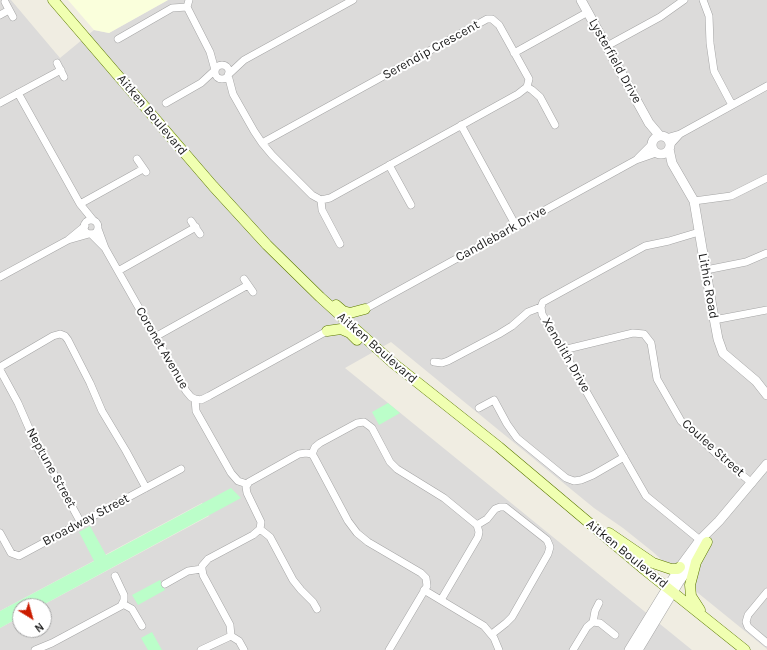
<!DOCTYPE html>
<html>
<head>
<meta charset="utf-8">
<style>
  body { margin:0 }
  #map { position:relative; width:767px; height:650px; overflow:hidden; background:#f0ede2; font-family:Karla,sans-serif }
  canvas { display:block }
  .north { position:absolute; left:12px; top:598px; width:40px; height:40px; box-sizing:border-box; background:#fff; border:1px solid #a5a5a5; border-radius:50%; rotate:143deg; font-size:11px; font-weight:700; line-height:16px; text-align:center; color:#1e1e1e }
  .north::after { content:''; display:block; margin:auto; width:14px; height:18px; background:#cb1c00; clip-path:polygon(50% 0,100% 100%,50% 72%,0 100%) }
</style>
</head>
<body>
<div id="map">
<canvas width="767" height="650"></canvas>
<div class="north">N</div>
</div>
<script>
const ctx = document.querySelector('canvas').getContext('2d');
ctx.lineJoin = 'round';
function fill(path, color) { ctx.fillStyle = color; ctx.fill(path, 'evenodd'); }
const shape = rows => new Path2D(rows.map(r => 'M' + r).join(''));
function trace(path, color, width, dash) { ctx.strokeStyle = color; ctx.lineWidth = width; ctx.lineCap = dash ? 'butt' : 'round'; ctx.setLineDash(dash || []); ctx.stroke(path); }
function write(font, color, halo, rows, align = 'center') {
  ctx.font = font + ' Karla,sans-serif'; ctx.lineWidth = 4; ctx.setLineDash([]); ctx.textBaseline = 'middle'; ctx.strokeStyle = halo; ctx.fillStyle = color; for (const [text, x, y, turn = 0] of rows) {
    ctx.save(); ctx.translate(x, y); ctx.rotate((+turn || 0) * Math.PI / 180); ctx.textAlign = isNaN(turn) ? turn : align; if (halo) ctx.strokeText(text, 0, 0); ctx.fillText(text, 0, 0); ctx.restore();
  }
}
const residential = shape([
  [0,0,11,0,60,58,94,30,109,33,168,0,767,0,767,649,698,593,653,552,623,528,594,508,391,342,345,368,692,650,0,650,0,628,20,617,20,630,44,630,44,606,41,606,209,516,202,503,0,611]
]);
const education = shape([
  [68,0,168,0,109,33,94,30]
]);
const park = shape([
  [388,403,400,413,379,425,372,412],
  [231,488,241,498,41,606,20,606,20,617,0,628,0,611,94,561,79,532,90,526,106,555],
  [160,580,165,590,138,605,132,595],
  [152,632,162,650,148,650,141,638]
]);
const minor = shape([
  [189,0,187,7,210,52,215,70],
  [703,0,709,16,710,43,714,71,732,105],
  [5,2,13,17],
  [0,15,9,10],
  [118,39,172,8,187,7],
  [607,46,660,17,684,0],
  [514,53,588,12],
  [57,63,64,77],
  '215 72a7 7 0 1 1 14 0a7 7 0 1 1-14 0Z',
  [229,74,244,60,353,0],
  [228,75,233,94,254,131,262,143,272,155,312,195,321,200,330,198,518,94,527,87,529,79,499,25,492,19,487,19,262,143],
  [527,87,532,90,540,97,555,125],
  [18,93,80,204,93,220],
  [0,103,61,70],
  [166,103,201,83,214,71],
  [461,125,516,226],
  [666,138,680,134],
  [670,145,680,134,767,86],
  [638,158,651,145],
  [137,159,146,172],
  [389,165,411,205],
  [321,200,322,210,340,244],
  [694,201,731,196,767,178],
  [80,204,143,169],
  '84 227a7 7 0 1 1 14 0a7 7 0 1 1-14 0Z',
  [191,221,200,234],
  [98,229,105,248,186,391,191,397,195,399,201,400,209,396,327,331],
  [699,232,669,241,645,246,543,302,541,307,542,314,646,496,700,540],
  [91,234,105,248],
  [68,240,89,234],
  [706,270,746,262,767,253],
  [118,271,196,227],
  [0,277,68,240,85,226],
  [244,279,253,292],
  [365,309,636,160,656,153],
  [714,320,767,310],
  [155,337,248,285],
  [563,350,633,333,644,334,651,343,657,379,681,421,720,457,752,483],
  [434,362,442,363,448,361,499,334,512,326,528,312,541,307],
  [0,367,53,336,60,334,65,336,68,340,90,383,102,411,126,451,146,488],
  [0,370,18,403,38,449,57,479,81,523],
  [195,399,196,411,231,473,238,481,247,484],
  [479,408,494,400,507,424,517,438,566,478,574,481,581,480,593,475,624,457],
  [312,454,315,447,320,443,357,423,364,422,372,428,390,462,397,469,444,498,477,525,479,532,478,537,441,600],
  [477,525,487,519,495,509,500,507,505,507,547,540,550,547,548,554,512,617,506,623,492,634],
  [260,529,270,537,293,580,301,590,313,602,317,609],
  [0,533,11,553,19,556,181,469],
  [165,584,188,571,202,569],
  [424,590,484,626,494,638,499,650],
  [767,592,748,615,746,622,748,627,767,643],
  [123,604,132,609,142,626],
  [593,622,595,611,599,603],
  [231,636,230,625,203,575,202,569,202,566,208,559,253,535,260,529,261,522,247,493,246,487,249,482,299,454,306,453,312,454,314,457,348,521,357,533,368,542,421,573,426,578,427,586,389,650],
  [35,650,52,643,121,606,124,600,124,595,115,576],
  [201,650,231,636,239,641,244,650],
  [573,650,587,627,593,622,600,623,615,635]
]);
const tertiary = shape([
  [581,0,649,123,660,136],
  '652 145a9 9 0 1 1 18 0a9 9 0 1 1-18 0Z',
  [669,149,672,163,694,201,712,307,718,339,723,353,756,381,767,395],
  [629,650,680,567,700,540,719,521,767,464],
  [638,650,679,582,696,558]
]);
const secondary = shape([
  [53,0,213,186,267,245,320,297,393,363,499,447,645,570,745,650],
  [336,305,343,311,350,313,365,309],
  [327,331,341,329,350,333,357,340],
  [609,533,653,563,671,569,678,569,680,567],
  [700,610,691,596,690,585,696,562,707,542]
]);
const streetNames = [
  ["Serendip Crescent",431,50,-29],
  ["Lysterfield Drive",615,61,61],
  ["Aitken Boulevard",152,115,50],
  ["Candlebark Drive",501,234,-29],
  ["Lithic Road",708,286,80],
  ["Coronet Avenue",162,348,60],
  ["Aitken Boulevard",377,348,41],
  ["Xenolith Drive",566,355,60],
  ["Coulee Street",713,448,42],
  ["Neptune Street",51,468,61],
  ["Broadway Street",86,520,-28],
  ["Aitken Boulevard",627,554,39]
];
fill(residential, '#dcdbda');
fill(education, '#faffdc');
fill(park, '#bbfec9');
trace(minor, '#a5a5a5', 8);
trace(tertiary, '#a5a5a5', 10);
trace(secondary, '#5b7900', 11);
trace(minor, '#fff', 7);
trace(tertiary, '#fff', 9);
trace(secondary, '#f0ffb1', 10);
write('13px', '#1e1e1e', '#fff', streetNames);
</script>
</body>
</html>
